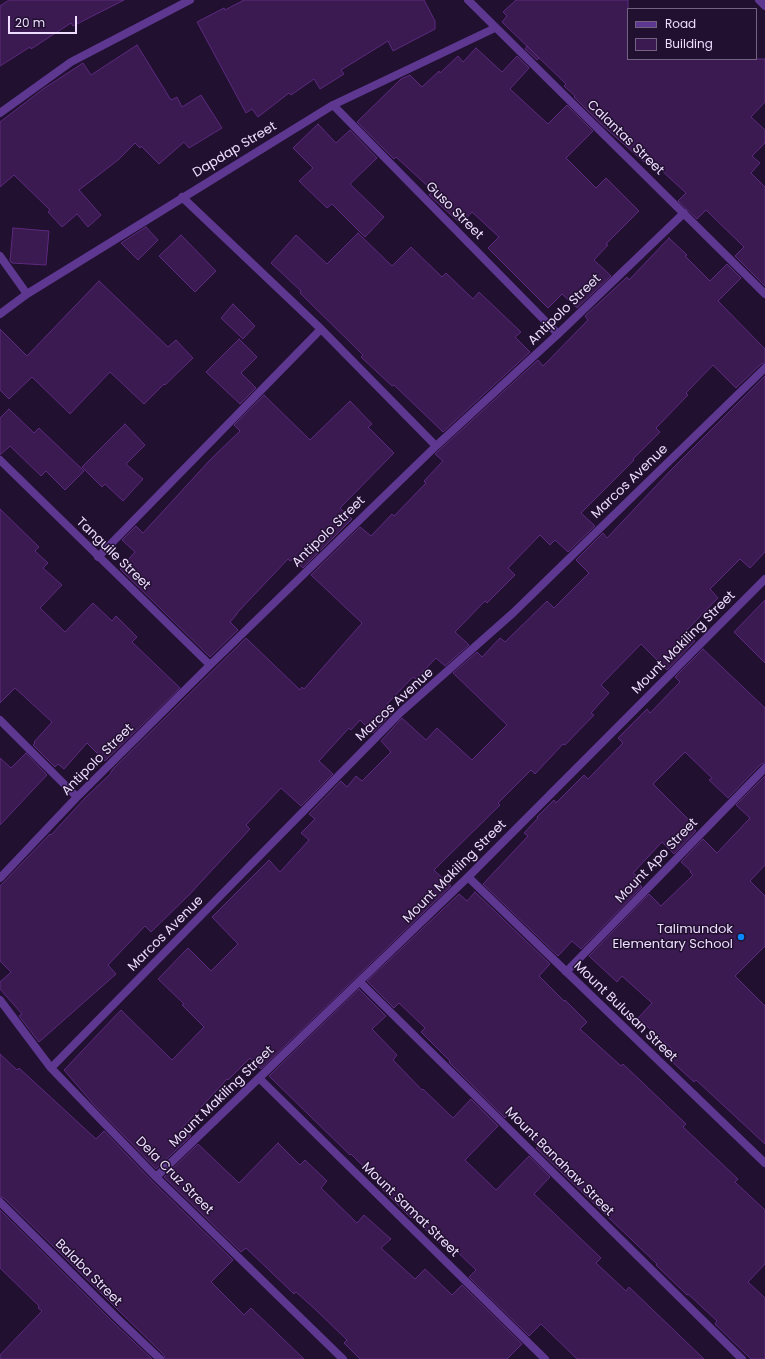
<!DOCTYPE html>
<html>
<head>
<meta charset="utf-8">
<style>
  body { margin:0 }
  #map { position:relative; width:765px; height:1359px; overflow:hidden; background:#21102f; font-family:Poppins,sans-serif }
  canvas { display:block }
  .legend { position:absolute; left:627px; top:8px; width:130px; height:52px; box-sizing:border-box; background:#21102f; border:1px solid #736282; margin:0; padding:5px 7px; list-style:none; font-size:12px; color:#edf }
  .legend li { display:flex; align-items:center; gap:8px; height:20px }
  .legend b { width:20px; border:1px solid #736282 }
  .scale { position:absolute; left:8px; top:16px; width:69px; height:18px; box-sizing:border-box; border:2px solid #edf; border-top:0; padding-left:5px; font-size:12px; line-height:14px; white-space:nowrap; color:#edf; -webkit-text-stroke:3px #21102f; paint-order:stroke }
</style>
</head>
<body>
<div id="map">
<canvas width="765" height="1359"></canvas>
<ul class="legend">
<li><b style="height:5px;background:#5e3791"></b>Road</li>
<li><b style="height:11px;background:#3b1a51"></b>Building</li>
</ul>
<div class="scale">20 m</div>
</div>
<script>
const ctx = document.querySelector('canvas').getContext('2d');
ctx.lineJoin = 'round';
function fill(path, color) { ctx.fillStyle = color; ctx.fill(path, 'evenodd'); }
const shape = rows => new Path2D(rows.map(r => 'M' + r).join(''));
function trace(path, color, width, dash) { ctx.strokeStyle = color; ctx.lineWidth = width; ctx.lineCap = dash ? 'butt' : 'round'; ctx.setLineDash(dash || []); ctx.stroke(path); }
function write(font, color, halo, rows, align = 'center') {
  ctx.font = font + ' Poppins,sans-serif'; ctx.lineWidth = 3; ctx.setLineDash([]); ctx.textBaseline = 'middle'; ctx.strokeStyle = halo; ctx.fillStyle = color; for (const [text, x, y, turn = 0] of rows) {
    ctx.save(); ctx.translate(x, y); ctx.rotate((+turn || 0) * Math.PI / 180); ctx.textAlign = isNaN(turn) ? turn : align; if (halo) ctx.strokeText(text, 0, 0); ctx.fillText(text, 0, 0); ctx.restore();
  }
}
const building = shape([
  [9,0,124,0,73,26,71,23,31,49,30,47,0,66,0,6,9,0],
  [244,0,424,0,435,21,435,29,393,51,388,41,341,70,344,74,320,89,314,79,291,95,289,93,258,117,252,109,246,113,197,22,224,8,225,10,244,0],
  [516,0,628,0,628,59,765,59,765,102,751,117,765,130,765,143,752,156,760,163,751,173,765,187,765,286,735,256,744,247,706,210,697,219,678,201,686,193,648,158,644,162,601,124,574,97,575,96,564,86,566,84,502,22,507,16,503,12,516,0],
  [137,45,171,100,177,97,182,107,201,95,222,128,189,148,184,142,159,164,141,146,140,148,135,143,118,160,79,190,101,215,88,227,77,214,62,227,48,212,50,210,14,175,0,187,0,122,43,89,83,63,91,75,137,45],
  [527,46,539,58,537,60,525,49,527,46],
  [476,48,502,72,517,56,529,68,510,89,548,124,567,105,593,131,566,158,596,188,606,178,639,211,606,244,608,245,594,260,611,276,577,308,562,294,548,308,488,248,499,237,472,212,461,224,429,195,433,191,396,157,394,159,357,122,401,79,410,75,422,87,439,71,440,73,458,56,463,62,476,48],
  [318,124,336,143,350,130,377,158,350,184,384,217,365,237,332,204,327,208,299,181,313,168,293,148,318,124],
  [146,227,158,240,138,260,121,243,146,227],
  [13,228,49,231,46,265,12,263,10,261,13,228],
  [358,233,392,266,411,247,442,277,446,273,473,299,479,292,521,332,515,337,530,352,443,432,394,385,392,386,361,357,363,355,300,293,301,291,271,263,296,235,327,264,358,233],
  [181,235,216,271,195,292,159,256,181,235],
  [669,238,687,255,685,256,710,281,727,264,741,278,718,301,765,349,765,363,761,364,736,388,713,365,686,393,688,395,656,428,660,432,633,459,634,460,581,513,595,526,568,552,555,540,550,545,540,535,508,568,515,575,487,603,485,601,455,632,469,645,445,666,436,658,416,679,413,677,387,704,394,711,373,733,360,720,351,730,349,728,319,761,333,774,301,806,281,788,246,825,250,829,189,895,151,932,145,926,108,965,116,974,39,1042,19,1016,22,1014,0,989,0,982,11,972,0,961,0,886,50,834,51,835,85,798,110,774,113,769,246,638,300,690,302,687,304,689,362,623,311,575,360,527,371,536,392,514,394,516,426,483,424,481,443,461,435,454,538,360,543,366,588,320,585,316,627,277,629,280,669,238],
  [99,281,168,347,176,340,193,358,165,385,164,384,144,404,110,372,70,414,32,377,9,399,0,390,0,329,27,356,99,281],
  [233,304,255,326,243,339,221,318,233,304],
  [239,339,257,357,241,373,256,388,240,404,206,372,239,339],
  [765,376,765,552,750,568,740,559,710,589,718,598,685,632,695,641,667,670,641,644,601,685,609,693,591,713,594,715,565,745,563,744,535,774,531,770,498,803,500,805,434,870,451,886,261,1069,250,1058,228,1080,227,1079,182,1128,191,1136,156,1169,94,1105,64,1070,121,1010,172,1060,204,1027,182,1005,184,1004,158,979,188,948,211,971,238,944,212,917,269,860,280,872,309,840,301,833,315,819,309,814,341,781,347,787,356,776,362,781,391,752,381,741,402,718,426,740,437,728,472,760,507,725,453,673,477,652,482,657,500,638,505,642,547,601,554,608,589,573,576,560,603,533,607,538,671,470,765,376],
  [264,395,310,440,350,401,372,424,368,427,394,453,340,508,352,519,303,568,293,559,290,561,288,559,237,613,237,614,230,622,238,630,210,657,120,569,135,552,122,540,136,526,143,533,210,460,240,431,234,425,264,395],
  [9,409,34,433,39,428,84,471,65,490,46,471,41,476,10,446,0,455,0,418,9,409],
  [125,424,145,445,126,464,143,479,123,501,105,484,102,487,82,467,125,424],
  [0,509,39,547,35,551,48,563,43,568,62,585,40,608,65,632,93,603,112,621,116,616,137,637,132,642,180,688,105,761,87,743,64,769,58,764,55,767,33,745,35,743,34,742,52,722,15,688,0,703,0,509],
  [765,600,765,663,734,632,765,600],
  [703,649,765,708,765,763,761,764,728,798,709,780,712,778,685,752,653,784,691,822,689,825,696,831,674,854,662,842,633,873,636,875,633,878,642,887,581,949,572,941,558,956,483,884,528,836,524,833,538,818,537,817,554,800,556,803,584,775,588,779,623,743,618,738,647,709,650,713,680,682,675,677,703,649],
  [26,753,47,775,0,825,0,758,11,768,26,753],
  [765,776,765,865,750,881,765,896,765,946,735,976,765,1006,765,1144,696,1080,694,1082,666,1056,672,1049,638,1018,652,1003,622,976,617,982,589,956,649,894,661,906,693,875,690,872,691,871,681,862,703,839,717,853,750,818,736,805,765,776],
  [475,892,550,964,539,976,564,1001,565,1000,587,1022,580,1029,621,1066,623,1064,686,1124,683,1127,738,1179,735,1182,765,1210,765,1264,748,1282,765,1298,765,1359,751,1359,715,1324,717,1321,688,1294,687,1295,656,1265,657,1264,536,1148,539,1146,508,1115,505,1118,449,1062,450,1061,421,1032,425,1028,399,1003,394,1008,367,981,459,894,467,901,475,892],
  [359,989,386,1016,372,1029,397,1055,393,1060,422,1090,423,1089,453,1118,471,1099,498,1126,465,1160,496,1190,529,1156,550,1177,534,1194,601,1258,596,1263,626,1291,629,1287,704,1359,577,1359,541,1324,529,1336,469,1277,476,1270,446,1241,442,1245,412,1217,411,1218,379,1186,381,1184,351,1154,350,1155,269,1076,359,989],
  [0,1054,17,1070,19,1068,96,1139,104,1131,152,1181,233,1260,211,1282,244,1315,251,1308,304,1359,165,1359,164,1355,4,1198,0,1197,0,1054],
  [278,1143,300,1165,305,1160,327,1181,321,1188,357,1223,364,1215,391,1239,381,1248,415,1279,425,1269,452,1295,462,1285,522,1344,507,1359,360,1359,344,1343,347,1340,316,1310,296,1292,294,1294,246,1248,241,1252,164,1177,198,1144,239,1183,278,1143],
  [0,1210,115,1324,152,1359,0,1359,0,1355,42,1311,38,1308,39,1306,0,1268,0,1210]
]);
const street = shape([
  [468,0,765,294],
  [759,0,765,6],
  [333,105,558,334],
  [0,113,71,62,190,0],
  [182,197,321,329,436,446],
  [0,256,27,294],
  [0,314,27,294,333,105,495,28],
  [0,460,210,665],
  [98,557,321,329],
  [0,720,77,797],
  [468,877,765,1163],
  [0,878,77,797,210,665,436,446,558,334,684,213],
  [566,972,765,768],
  [360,982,742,1359],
  [0,1000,51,1068,156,1177,343,1359],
  [51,1068,401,712,513,613,765,368],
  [259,1078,545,1359],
  [156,1177,468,877,765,579],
  [0,1202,119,1320,160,1359]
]);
const markers = [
  [741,937,4,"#0987ff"]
];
const streetNames = [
  ["Calantas Street",625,138,44],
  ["Dapdap Street",235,150,-31],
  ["Guso Street",454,211,45],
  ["Antipolo Street",565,310,-44],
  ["Marcos Avenue",630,482,-44],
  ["Antipolo Street",329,532,-44],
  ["Tanguile Street",113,554,44],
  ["Mount Makiling Street",684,643,-45],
  ["Marcos Avenue",395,705,-43],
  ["Antipolo Street",98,760,-45],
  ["Mount Apo Street",657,861,-46],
  ["Mount Makiling Street",455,872,-45],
  ["Marcos Avenue",166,934,-45],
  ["Mount Bulusan Street",625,1012,44],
  ["Mount Makiling Street",222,1097,-44],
  ["Mount Banahaw Street",559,1162,45],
  ["Dela Cruz Street",174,1176,45],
  ["Mount Samat Street",410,1210,44],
  ["Balaba Street",88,1273,45]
];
const poiNames = [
  ["Talimundok",733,930],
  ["Elementary School",733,945]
];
fill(building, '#3b1a51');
trace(building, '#5c2a7f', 1);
trace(street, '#5e3791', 8);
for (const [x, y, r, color] of markers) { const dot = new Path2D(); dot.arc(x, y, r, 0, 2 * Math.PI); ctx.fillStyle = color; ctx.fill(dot); trace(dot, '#21102f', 1.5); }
write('13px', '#edf', '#21102f', streetNames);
write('13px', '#edf', '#21102f', poiNames, 'right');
</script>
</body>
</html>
